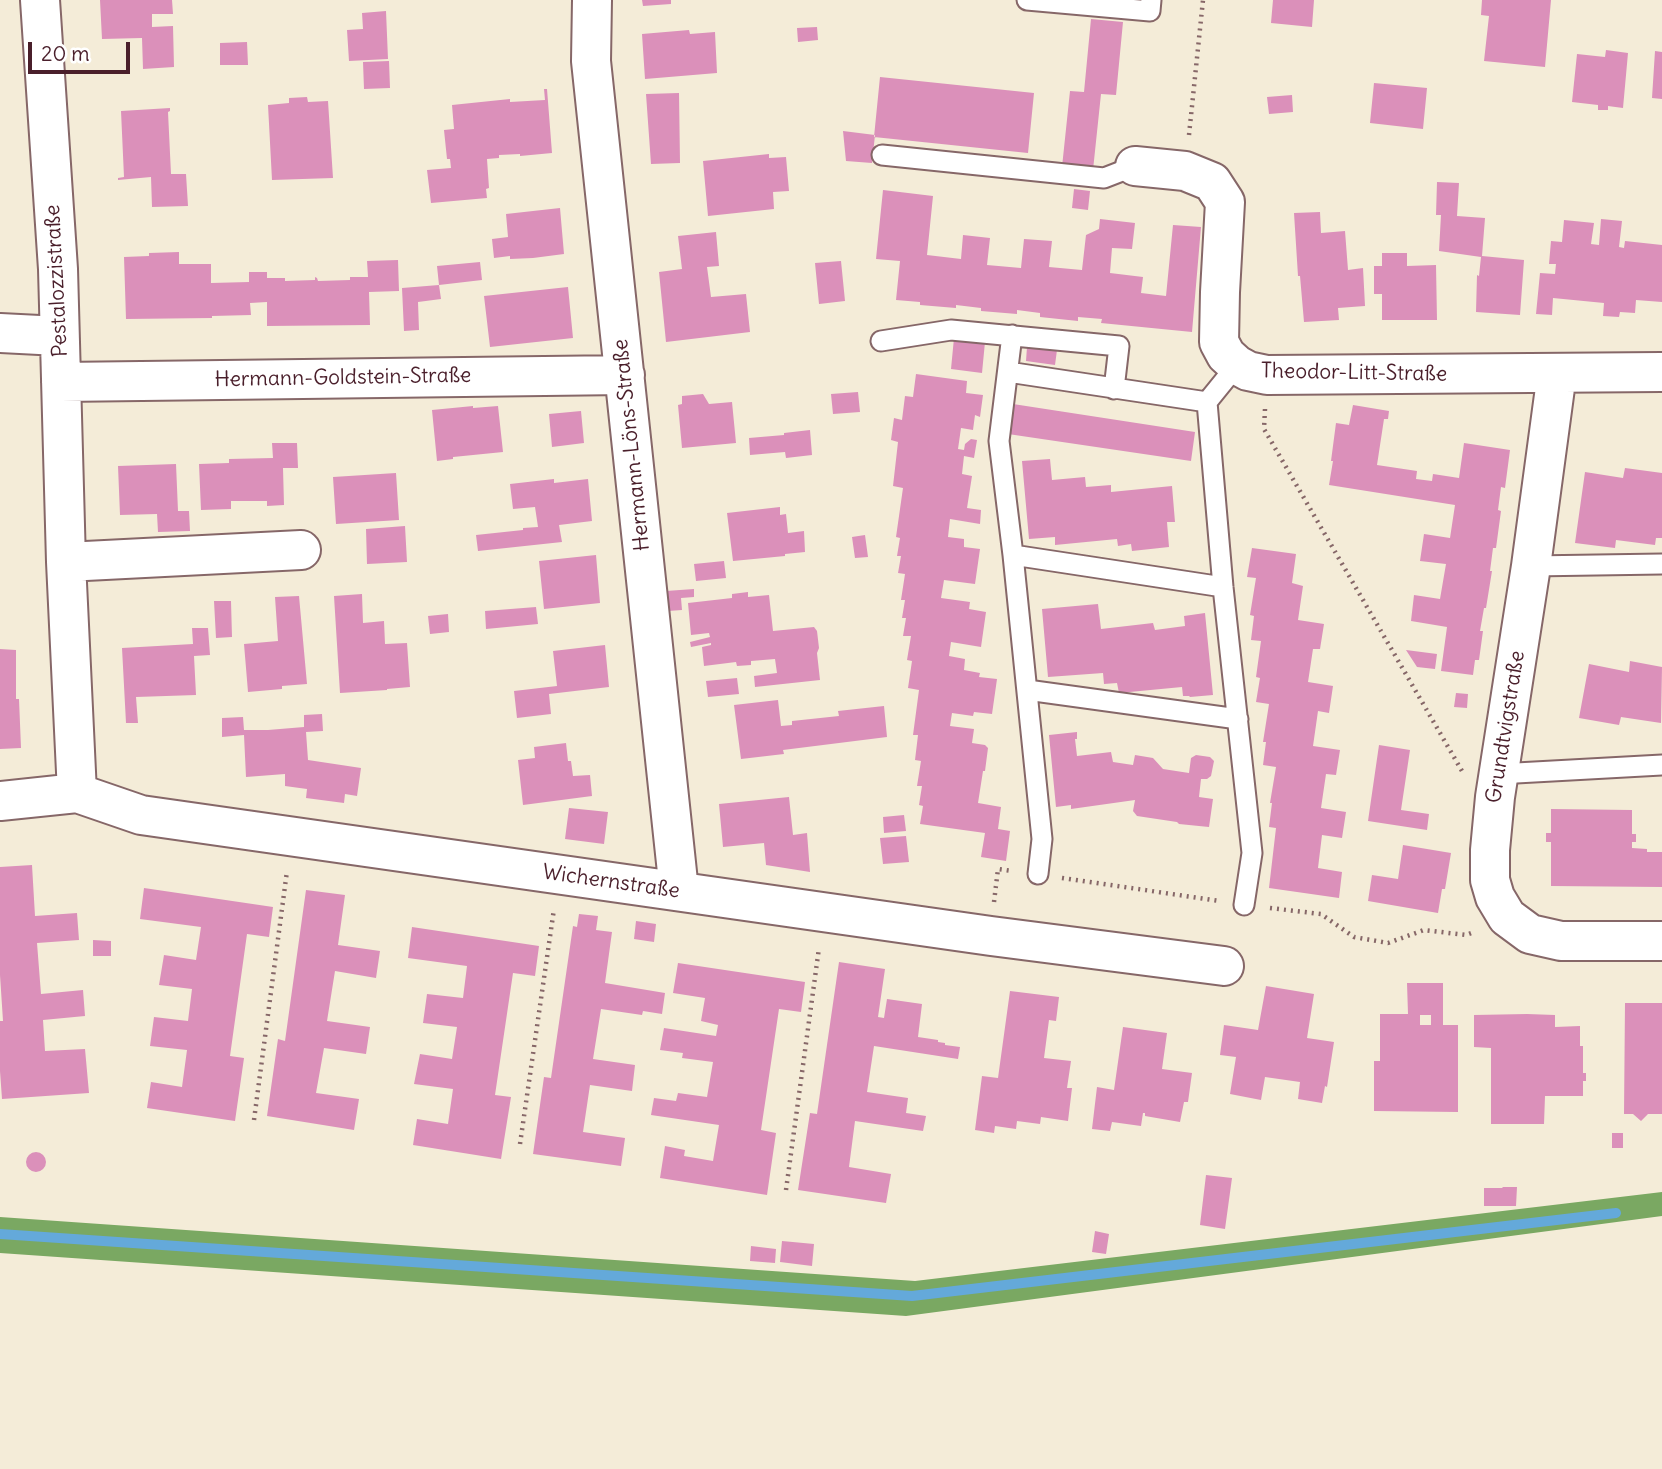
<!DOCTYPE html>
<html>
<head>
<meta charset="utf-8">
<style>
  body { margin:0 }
  #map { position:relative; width:1662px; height:1469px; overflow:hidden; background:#f4ecd8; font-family:Delius,sans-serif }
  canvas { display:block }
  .scale { position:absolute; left:28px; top:42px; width:102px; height:32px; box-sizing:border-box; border:4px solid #4a1f2b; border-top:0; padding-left:9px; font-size:21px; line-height:24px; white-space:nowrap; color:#4a1f2b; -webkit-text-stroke:5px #fff; paint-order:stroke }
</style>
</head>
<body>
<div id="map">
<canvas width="1662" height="1469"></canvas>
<div class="scale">20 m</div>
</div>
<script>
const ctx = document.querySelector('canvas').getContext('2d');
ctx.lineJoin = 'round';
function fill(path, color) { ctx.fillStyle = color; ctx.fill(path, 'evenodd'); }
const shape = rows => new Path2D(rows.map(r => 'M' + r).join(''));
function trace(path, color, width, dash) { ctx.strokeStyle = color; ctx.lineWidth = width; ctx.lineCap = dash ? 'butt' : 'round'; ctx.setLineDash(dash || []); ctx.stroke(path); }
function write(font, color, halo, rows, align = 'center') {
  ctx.font = font + ' Delius,sans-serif'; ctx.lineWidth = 5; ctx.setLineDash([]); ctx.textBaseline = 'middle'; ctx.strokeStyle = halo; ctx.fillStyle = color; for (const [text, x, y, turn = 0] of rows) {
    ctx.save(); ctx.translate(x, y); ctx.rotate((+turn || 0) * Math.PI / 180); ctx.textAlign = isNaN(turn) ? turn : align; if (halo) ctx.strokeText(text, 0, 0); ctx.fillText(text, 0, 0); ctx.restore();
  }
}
const forest = shape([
  [1662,1192,1662,1216,906,1316,0,1253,0,1217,915,1281]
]);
const stream = shape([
  [0,1234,912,1296,1616,1213]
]);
const building = shape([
  [100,0,172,0,173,14,152,14,152,27,173,26,174,67,143,69,142,38,102,39],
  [642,0,671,0,671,4,643,6],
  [1273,0,1314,0,1312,27,1271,23],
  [1482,0,1551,0,1545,67,1484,61,1489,16,1481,15],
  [386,11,388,59,349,61,347,30,363,29,362,13],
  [1091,19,1123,22,1116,95,1101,94,1093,170,1062,167,1070,91,1084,92],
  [817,27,818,40,798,42,797,28],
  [689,30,690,34,715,32,717,73,645,79,642,34],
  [247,42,248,65,220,65,220,43],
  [1606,50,1628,53,1623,108,1608,106,1608,110,1598,110,1598,105,1572,102,1577,54,1605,57],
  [1655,51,1662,52,1662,99,1652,98],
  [389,61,390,88,364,89,363,62],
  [880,77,1034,93,1028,153,874,137],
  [1374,83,1427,88,1423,129,1370,123],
  [544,89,547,89,552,153,520,156,520,154,499,155,499,158,487,159,489,188,486,189,487,198,431,203,427,170,451,168,450,159,447,159,444,130,454,129,452,105,510,99,510,102,545,100],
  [679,93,680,163,651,164,646,94],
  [1292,95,1293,112,1269,114,1267,97],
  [307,97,308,102,328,101,333,178,272,180,268,105,289,103,289,98],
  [170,108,170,111,168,112,171,174,186,174,188,206,152,207,151,177,118,180,118,178,124,177,121,111],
  [843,131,875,135,872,163,846,161],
  [769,154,769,158,786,157,789,191,773,192,774,209,708,216,703,161],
  [1437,182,1459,183,1457,216,1485,218,1482,256,1524,260,1520,315,1476,312,1477,275,1479,276,1481,257,1439,251,1441,215,1436,215],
  [1074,189,1090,191,1088,210,1072,208],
  [883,190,933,196,927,255,961,259,963,235,990,238,987,265,1021,268,1024,239,1052,241,1049,267,1082,270,1086,235,1099,229,1100,219,1135,223,1132,249,1112,248,1110,273,1143,277,1141,293,1166,296,1173,225,1201,227,1192,332,1101,323,1102,319,1078,317,1078,321,1040,317,1040,313,1017,310,1017,314,981,311,981,308,956,305,956,308,920,305,920,302,896,300,900,261,876,259],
  [560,208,564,254,533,258,510,259,510,256,494,258,492,239,508,237,506,214],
  [1320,212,1321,233,1345,231,1348,270,1363,268,1365,306,1338,308,1339,320,1304,322,1300,276,1298,276,1294,213],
  [1601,219,1622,221,1619,247,1624,248,1625,241,1662,245,1662,302,1636,300,1635,313,1620,312,1619,317,1603,316,1604,303,1553,298,1552,315,1536,314,1540,273,1555,274,1556,264,1549,264,1551,241,1562,242,1564,220,1594,223,1591,244,1599,245],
  [716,232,719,266,707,267,711,297,746,294,750,332,666,342,659,272,682,269,678,236],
  [179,252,179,264,211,264,211,283,249,282,249,272,267,272,267,278,285,278,285,281,315,280,315,277,317,278,318,281,350,280,350,277,368,277,367,261,398,260,399,291,369,292,370,325,267,326,267,302,250,303,251,315,212,316,212,318,126,319,124,257,149,256,149,253],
  [1382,253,1407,253,1407,266,1436,265,1437,320,1382,320,1382,294,1374,294,1374,266,1382,266],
  [841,261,845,301,819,304,815,263],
  [480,262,482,280,439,285,437,266],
  [439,285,441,299,418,302,419,330,404,331,402,288],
  [568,287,573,338,490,347,484,296],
  [954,338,985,342,982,373,951,369],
  [1027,347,1057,350,1055,365,1026,361],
  [916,374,967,381,966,393,983,395,980,417,975,415,973,430,961,428,958,449,964,450,965,444,971,439,977,440,974,458,964,456,962,474,972,476,967,508,981,510,980,524,950,519,948,537,964,539,964,547,980,549,975,584,944,580,941,598,970,602,969,609,986,612,981,647,951,642,949,656,965,659,964,670,980,673,979,677,997,679,992,714,974,712,973,716,952,713,950,726,974,729,972,743,985,745,988,748,985,771,983,771,978,803,1001,807,998,829,1010,831,1006,861,981,857,985,833,920,824,923,806,919,805,922,786,917,786,921,761,915,760,918,735,913,735,919,690,908,688,912,661,907,660,911,636,903,636,906,618,902,618,905,600,901,600,905,574,898,573,901,556,897,556,900,538,896,537,903,488,893,486,898,442,891,440,894,418,902,420,905,396,913,397],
  [858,392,860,412,833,414,831,394],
  [703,394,709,404,732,402,736,443,682,448,678,405,682,404,682,396],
  [1013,404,1195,432,1191,461,1008,434],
  [1353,405,1389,411,1388,419,1384,419,1377,465,1417,471,1416,479,1432,481,1433,474,1459,478,1464,443,1510,450,1505,488,1501,487,1498,510,1501,511,1496,548,1493,548,1490,571,1492,571,1486,608,1484,608,1480,631,1483,631,1479,660,1475,660,1473,675,1441,671,1447,627,1411,621,1414,595,1440,599,1446,564,1420,561,1424,534,1450,538,1455,505,1329,485,1333,461,1331,461,1336,423,1349,425],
  [473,406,473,408,498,406,503,452,453,457,453,459,437,461,432,410],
  [581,411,584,443,552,447,549,414],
  [810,430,812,455,786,458,785,452,750,455,749,438,784,435,784,433],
  [272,443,297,443,298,468,283,468,284,505,267,506,267,501,231,501,231,509,201,510,199,464,229,463,229,459,273,458],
  [1050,459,1052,480,1085,477,1086,487,1111,485,1111,492,1172,486,1175,522,1167,522,1169,547,1132,551,1131,544,1118,546,1117,539,1055,545,1055,537,1029,539,1022,461],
  [176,464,178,511,189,511,190,531,158,532,157,514,120,515,118,466],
  [1625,468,1662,473,1662,538,1656,538,1655,545,1616,540,1615,548,1575,543,1585,472,1623,478],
  [396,473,399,520,336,524,333,477],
  [554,479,554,483,588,479,592,521,559,525,562,542,478,551,476,535,523,530,523,528,538,527,535,507,513,509,510,484],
  [780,507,780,515,786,514,788,533,804,531,805,552,785,554,785,556,733,561,727,513],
  [405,526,407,562,367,564,366,529],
  [865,535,868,557,855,558,852,537],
  [1252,548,1296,554,1292,583,1303,586,1298,620,1324,624,1320,649,1313,649,1308,682,1333,686,1329,713,1318,711,1313,746,1340,750,1336,775,1326,774,1321,808,1346,812,1342,838,1322,835,1318,868,1342,872,1339,898,1269,888,1276,828,1269,827,1272,803,1270,803,1276,767,1263,765,1266,742,1263,742,1269,704,1256,702,1260,678,1256,677,1261,641,1251,640,1254,616,1250,615,1256,578,1247,577],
  [596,555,600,603,544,609,539,561],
  [724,561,726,578,696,581,694,564],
  [694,589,694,597,681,598,682,610,668,611,666,591],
  [748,592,748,597,769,595,773,631,814,627,817,631,819,648,817,653,820,680,755,687,754,676,777,673,775,659,751,661,751,665,737,666,736,662,704,666,702,647,711,645,711,643,691,647,690,642,710,637,709,633,691,635,688,603,732,598,732,594],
  [362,594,363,623,384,621,385,644,407,643,410,687,387,689,387,690,340,693,334,596],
  [299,596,307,684,282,686,282,689,248,692,244,644,278,641,275,597],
  [214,601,231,601,232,637,216,638],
  [1098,604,1101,629,1153,623,1155,630,1185,626,1184,616,1205,613,1213,695,1190,697,1189,696,1183,696,1182,687,1119,693,1117,683,1104,684,1103,673,1048,677,1042,609],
  [536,607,538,624,486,629,485,611],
  [448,614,449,632,430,634,428,616],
  [192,628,208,628,210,655,194,656,196,695,136,697,138,723,126,723,122,648,193,644],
  [605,645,609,687,549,694,551,714,517,718,514,691,557,686,553,651],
  [0,649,16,650,16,699,19,699,21,748,0,749],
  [1406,650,1437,654,1435,669,1417,667],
  [1630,661,1662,667,1661,723,1621,717,1619,725,1579,718,1589,664,1629,672],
  [737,678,739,694,708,697,706,681],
  [1456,693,1468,694,1467,708,1454,707],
  [778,700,781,726,792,725,792,721,839,716,838,711,884,706,887,737,783,750,784,754,741,759,734,705],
  [322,714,323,731,306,732,308,760,361,768,357,796,345,794,344,803,306,798,307,789,285,786,285,774,246,777,244,735,222,737,222,718,243,717,244,730,268,730,304,727,304,715],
  [1077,732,1077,739,1075,739,1077,756,1111,752,1113,762,1133,765,1135,755,1153,758,1163,769,1189,773,1191,758,1196,755,1210,757,1214,761,1211,776,1207,779,1201,779,1199,797,1213,799,1209,827,1179,824,1177,822,1137,816,1133,811,1135,800,1071,809,1071,805,1056,807,1049,735],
  [566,743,568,761,571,761,573,776,590,775,592,796,523,805,518,760,535,758,534,747],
  [1379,745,1410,750,1401,810,1429,814,1427,830,1368,821],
  [789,797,793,835,807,833,810,872,766,865,764,843,723,847,719,804],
  [569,808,608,812,604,844,565,839],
  [1551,809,1632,810,1632,834,1636,834,1636,842,1632,842,1632,848,1647,849,1647,852,1662,852,1662,887,1551,886,1551,842,1546,842,1546,833,1551,833],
  [904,815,906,831,884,833,883,817],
  [906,836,909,862,883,864,880,838],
  [1403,845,1451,853,1445,889,1442,889,1438,913,1368,901,1372,875,1398,879],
  [32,865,35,916,77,913,79,940,37,943,41,994,83,990,85,1016,43,1020,45,1051,85,1049,89,1093,2,1099,0,1071,0,1021,3,1021,0,975,0,867],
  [144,888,273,907,269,937,247,934,230,1056,244,1058,235,1121,147,1108,151,1082,182,1087,187,1050,150,1046,154,1017,188,1021,192,989,159,985,164,955,196,960,201,927,140,919],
  [306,890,345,895,338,945,380,951,376,978,335,971,327,1021,370,1027,366,1054,324,1048,316,1093,359,1099,354,1130,267,1116,278,1039,285,1041],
  [579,914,598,916,596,930,612,932,605,983,665,993,662,1014,643,1011,642,1015,601,1009,593,1059,635,1065,632,1091,590,1085,583,1132,625,1138,621,1166,533,1154,544,1077,551,1078,573,926,577,927],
  [636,921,656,924,654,942,634,939],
  [412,927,539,946,535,976,513,973,495,1095,511,1097,501,1159,413,1145,417,1119,448,1124,453,1089,414,1084,420,1054,452,1059,457,1027,423,1023,427,994,463,998,467,966,408,958],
  [93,940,111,941,111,956,93,956],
  [839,962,885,969,878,1017,884,1018,887,999,922,1004,918,1037,938,1040,938,1042,945,1043,945,1045,960,1047,958,1059,874,1046,867,1092,908,1098,906,1113,926,1116,923,1131,855,1121,849,1167,891,1174,886,1203,798,1190,810,1113,817,1114],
  [678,963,805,982,801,1012,779,1009,761,1130,776,1133,767,1195,660,1178,665,1146,685,1150,684,1156,713,1161,719,1125,651,1115,654,1098,676,1101,678,1093,707,1097,713,1062,682,1058,683,1053,660,1050,664,1028,716,1036,718,1025,701,1021,705,998,673,993],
  [1407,983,1443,983,1443,1025,1458,1025,1458,1112,1374,1111,1374,1061,1380,1061,1380,1014,1408,1014],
  [1420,1015,1431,1015,1431,1025,1420,1025],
  [1266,986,1314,994,1307,1038,1334,1042,1327,1087,1325,1086,1322,1103,1298,1099,1300,1082,1265,1077,1261,1100,1230,1094,1236,1057,1220,1055,1224,1025,1258,1030],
  [1010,991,1059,997,1056,1021,1049,1020,1044,1058,1071,1061,1067,1088,1072,1088,1068,1121,1041,1117,1040,1124,1017,1121,1016,1129,995,1126,994,1133,975,1130,982,1076,998,1078],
  [1625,1003,1662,1003,1662,1114,1648,1114,1641,1121,1633,1114,1624,1114],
  [1527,1014,1555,1015,1555,1027,1580,1026,1580,1046,1583,1046,1583,1073,1586,1073,1586,1081,1583,1081,1583,1096,1545,1096,1544,1124,1491,1124,1491,1048,1474,1047,1474,1015],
  [1123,1027,1167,1033,1162,1069,1192,1073,1188,1102,1184,1102,1180,1122,1145,1116,1145,1113,1143,1113,1141,1126,1112,1122,1110,1131,1092,1129,1097,1087,1114,1090],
  [1612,1133,1623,1133,1623,1148,1612,1148],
  '26 1162a10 10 0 1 1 20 0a10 10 0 1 1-20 0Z',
  [1206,1175,1232,1178,1225,1229,1200,1225],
  [1502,1187,1517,1187,1516,1206,1484,1206,1484,1188,1503,1188],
  [1095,1231,1109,1234,1106,1254,1092,1252],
  [782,1241,814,1244,812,1266,780,1262],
  [751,1246,776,1249,775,1263,750,1261]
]);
const path = shape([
  [1189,135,1203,0],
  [1265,409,1264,429,1462,771],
  [1062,878,1220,901],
  [994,902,998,869,1012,871],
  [1270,908,1321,914,1354,937,1388,943,1424,930,1466,935,1474,932],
  [254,1120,287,871],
  [520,1144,554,909],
  [786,1190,819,948]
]);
const lane = shape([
  [1027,0,1150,11,1151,0],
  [882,155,1104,178,1135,166],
  [1012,335,999,441,1013,555,1042,839,1038,874],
  [881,341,951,330,1119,346,1114,389],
  [1237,365,1207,402,1223,587,1252,853,1244,905],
  [1008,372,1207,402],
  [1013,555,1223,587],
  [1531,566,1662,564],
  [1027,690,1238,719],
  [1498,774,1662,765]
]);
const street = shape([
  [40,0,58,269,66,562,77,793],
  [592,0,591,61,679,891],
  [1135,166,1185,171,1212,182,1225,202,1220,292,1219,342,1226,355,1237,365,1248,371,1267,375,1662,372],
  [0,333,59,336],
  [1557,373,1531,566,1495,797,1490,850,1490,880,1495,897,1507,917,1530,934,1561,941,1662,941],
  [61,382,625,375],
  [66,562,301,550],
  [0,801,77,793,141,815,991,936,1224,966]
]);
const streetNames = [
  ["Pestalozzistraße",57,281,-93],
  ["Theodor-Litt-Straße",1354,373,1],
  ["Hermann-Goldstein-Straße",343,378,-1],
  ["Hermann-Löns-Straße",632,445,-96],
  ["Grundtvigstraße",1506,727,-81],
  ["Wichernstraße",611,882,8]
];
fill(forest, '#7aa862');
trace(stream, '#64a9da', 10);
fill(building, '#db90ba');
trace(lane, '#866768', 23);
trace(street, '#866768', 42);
trace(path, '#866768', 4.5, [2, 5]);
trace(lane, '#fff', 19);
trace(street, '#fff', 38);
write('21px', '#4a1f2b', '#fff', streetNames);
</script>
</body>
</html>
